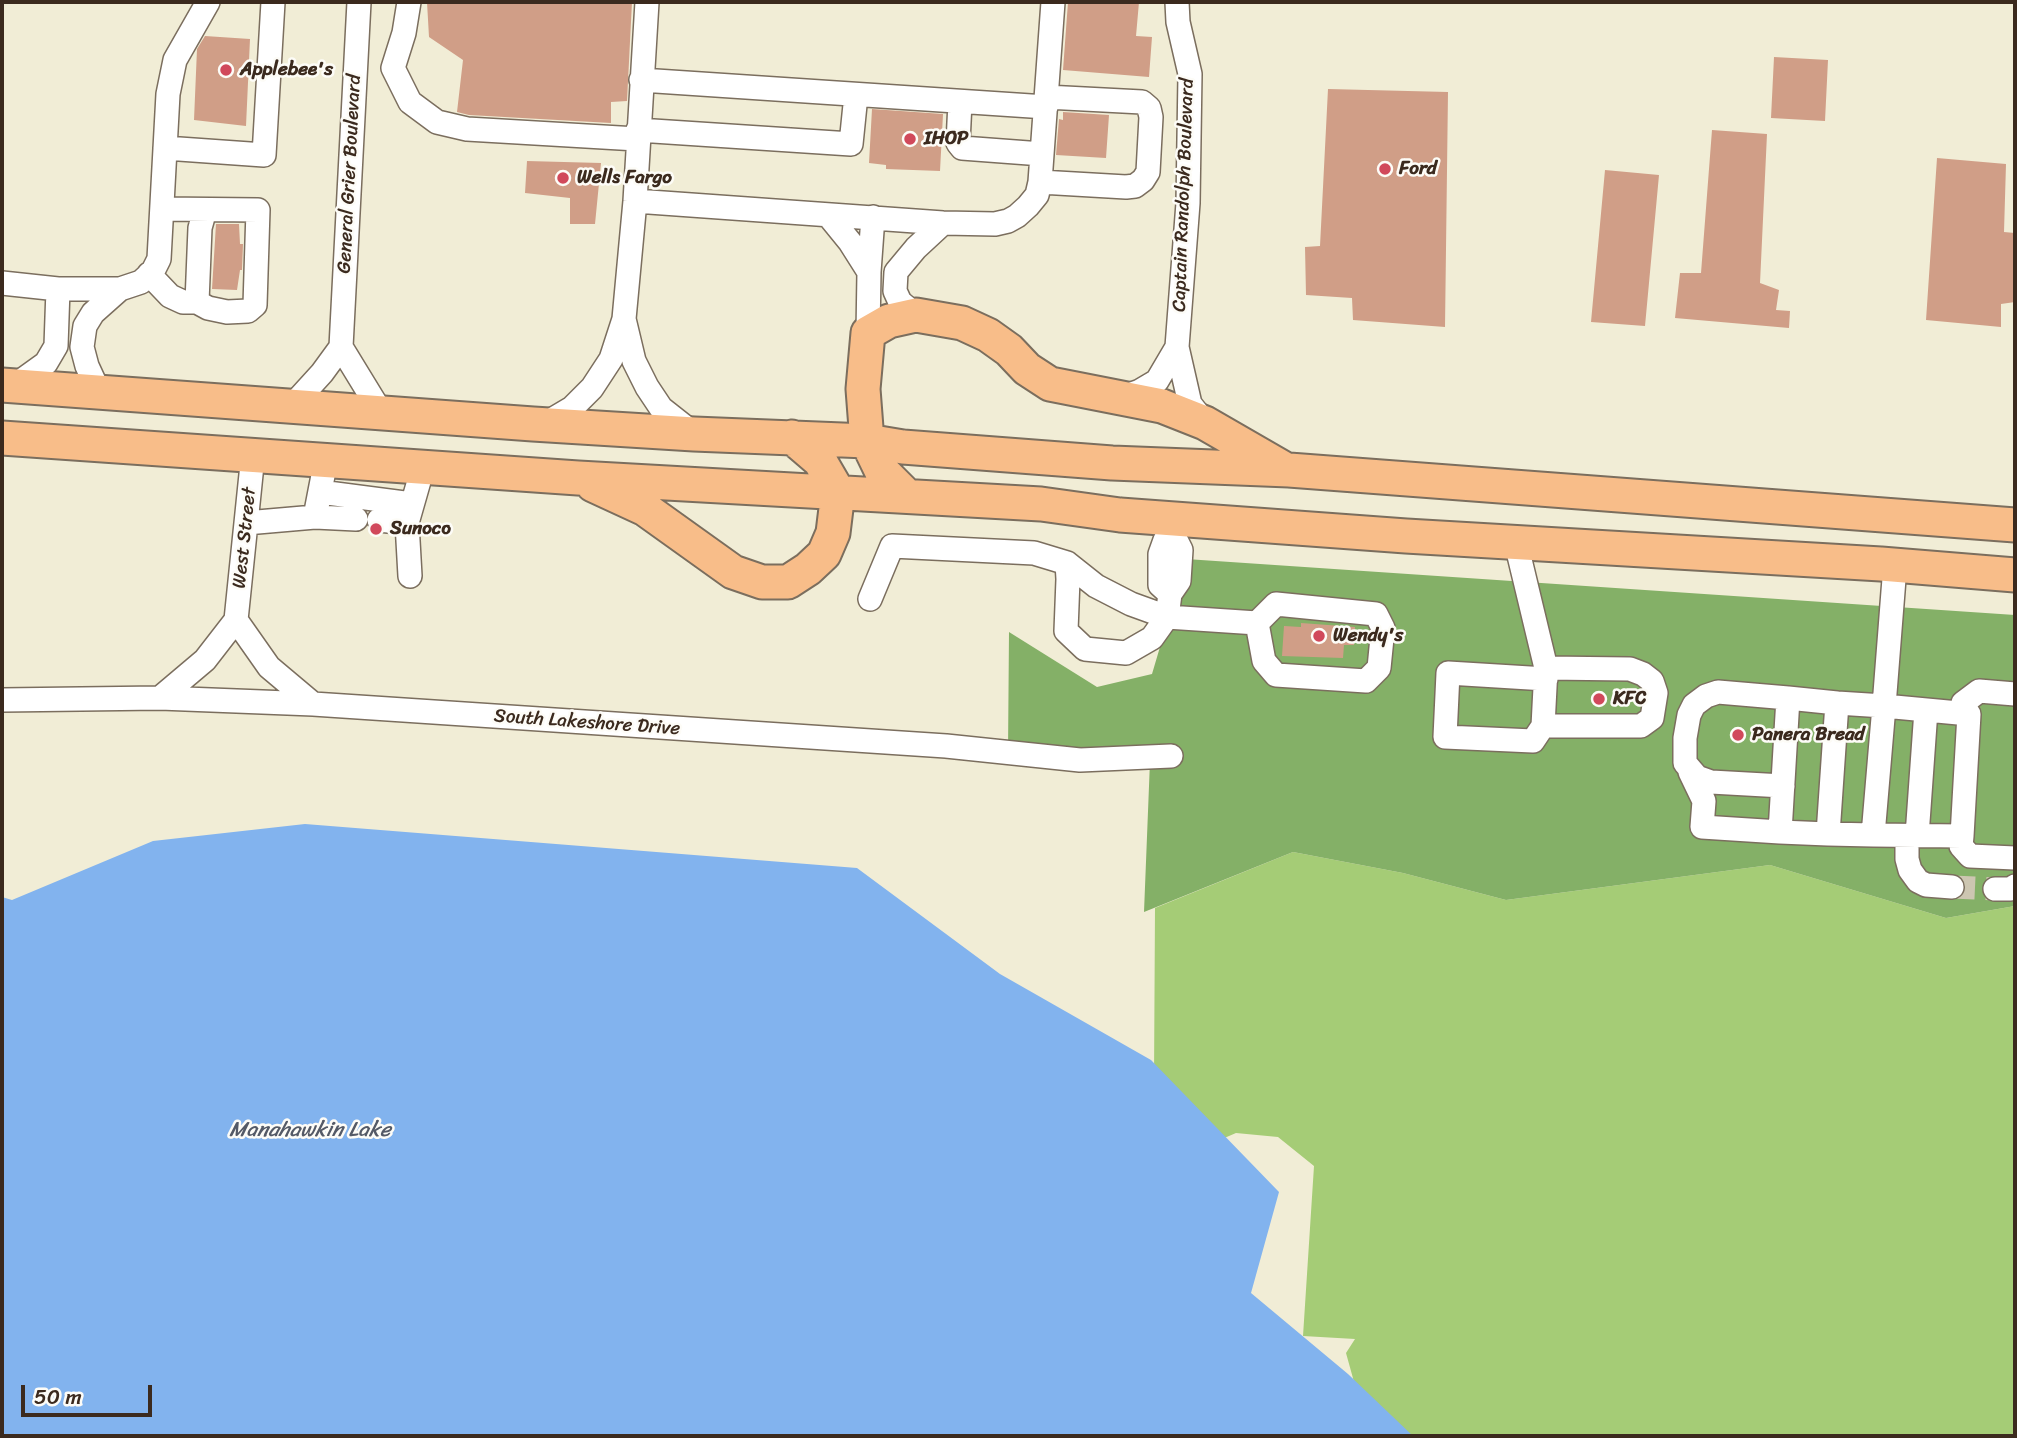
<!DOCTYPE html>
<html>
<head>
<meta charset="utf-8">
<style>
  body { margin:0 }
  #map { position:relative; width:2017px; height:1438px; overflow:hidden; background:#f1edd6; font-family:Sriracha,sans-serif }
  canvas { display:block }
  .frame { position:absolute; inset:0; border:4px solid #3b2a1e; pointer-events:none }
  .scale { position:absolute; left:21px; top:1385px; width:131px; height:32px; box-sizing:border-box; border:4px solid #3b2a1e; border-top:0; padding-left:9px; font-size:21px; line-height:24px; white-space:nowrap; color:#3b2a1e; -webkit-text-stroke:5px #fdfcf7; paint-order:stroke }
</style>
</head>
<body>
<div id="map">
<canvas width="2017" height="1438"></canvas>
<div class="frame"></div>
<div class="scale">50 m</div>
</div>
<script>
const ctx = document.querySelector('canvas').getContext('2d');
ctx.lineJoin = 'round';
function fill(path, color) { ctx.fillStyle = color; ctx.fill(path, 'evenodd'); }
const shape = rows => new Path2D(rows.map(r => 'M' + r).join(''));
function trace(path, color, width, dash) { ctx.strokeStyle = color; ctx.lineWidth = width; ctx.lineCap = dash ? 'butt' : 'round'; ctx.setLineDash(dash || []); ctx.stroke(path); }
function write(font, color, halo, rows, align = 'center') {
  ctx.font = font + ' Sriracha,sans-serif'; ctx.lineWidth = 5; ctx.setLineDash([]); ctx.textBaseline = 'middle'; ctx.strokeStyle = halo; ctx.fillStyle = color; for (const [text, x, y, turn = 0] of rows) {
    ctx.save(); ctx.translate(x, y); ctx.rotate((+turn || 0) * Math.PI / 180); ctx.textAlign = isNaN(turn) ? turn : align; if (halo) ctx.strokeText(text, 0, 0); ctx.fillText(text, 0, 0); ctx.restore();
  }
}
const green = shape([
  [1293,852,1403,873,1506,900,1770,865,1946,918,2015,906,2015,1436,1369,1436,1346,1353,1355,1339,1303,1336,1314,1166,1278,1137,1236,1133,1222,1139,1154,1080,1155,908]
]);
const forest = shape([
  [1186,559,2015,615,2015,906,1946,918,1770,865,1506,900,1403,873,1293,852,1144,912,1150,761,1008,752,1009,632,1097,687,1152,674]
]);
const water = shape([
  [305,824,857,868,1000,974,1151,1060,1279,1192,1251,1293,1348,1374,1413,1436,2,1436,2,897,12,900,153,841]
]);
const building = shape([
  [427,2,632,2,627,101,611,102,611,123,469,115,457,112,463,60,429,37],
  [1068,2,1139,2,1136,36,1152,37,1149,77,1063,70],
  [205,36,250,39,246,126,194,120,197,49],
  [1774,57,1828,60,1825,121,1771,118],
  [1328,89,1448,92,1445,327,1353,320,1352,298,1306,295,1305,247,1320,246],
  [872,109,943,114,940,171,886,169,886,165,869,163],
  [1063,112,1109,115,1106,158,1056,155,1059,119,1063,120],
  [1712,130,1767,134,1760,283,1779,290,1776,310,1790,311,1789,328,1675,318,1680,273,1701,273],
  [1937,158,2006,164,2004,232,2015,233,2015,302,2001,304,2001,327,1926,320],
  [527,161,601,163,595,224,570,224,570,198,525,193],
  [1605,170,1659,175,1645,326,1591,322],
  [216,224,239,224,240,244,243,244,242,270,240,270,237,290,212,289],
  [1301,623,1355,627,1354,645,1344,645,1343,658,1282,656,1284,626,1301,627]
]);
const minorTunnel = shape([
  [1952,887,1995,889]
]);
const minor = shape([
  [409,2,404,33,393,68,410,102,437,122,467,129,637,139],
  [1177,2,1178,22,1190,74,1188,203,1177,347,1190,404,1205,423],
  [641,80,1046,107],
  [960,102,958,143,962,148,1042,154],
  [638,130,851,144,856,95],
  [165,148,264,155,273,2],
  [1040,182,1126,187,1135,186,1143,180,1148,172,1151,117,1149,108,1142,102,1046,97],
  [635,201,943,223,995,224,1008,221,1017,216,1028,206,1037,195,1040,182,1053,2],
  [162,209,258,210,255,305,248,311,227,312,208,308,197,302,200,228,205,210],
  [828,215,850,242,869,272],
  [149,274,170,296,183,302,197,302],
  [2,283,58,289,120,289,141,282,153,271,159,259,168,94,175,60,208,2],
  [916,315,900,302,895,291,896,272,916,248,943,223],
  [624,319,635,201,647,2],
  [868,333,869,272,873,217],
  [341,347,382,414],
  [14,386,46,363,56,346,58,289],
  [99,392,87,366,82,347,85,326,93,313,120,289],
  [1120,398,1140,391,1157,381,1177,347],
  [291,407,322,373,341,347,359,2],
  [545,424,572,408,592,388,611,359,624,319,634,361,647,387,661,408,694,434],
  [320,492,412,504],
  [315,517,356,519],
  [1174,519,1173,534,1181,550,1179,581,1170,594,1167,617,1257,623,1276,604,1376,614,1383,628,1379,668,1366,681,1276,675,1264,661,1257,623],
  [379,520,407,523],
  [246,523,315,517,326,460],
  [1516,543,1546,668,1543,726,1533,741,1445,737,1448,673,1546,679],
  [1067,563,1096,586,1131,604,1167,617,1152,638,1126,653,1085,649,1066,631,1068,579,1067,563],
  [410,576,407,523,423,467],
  [1170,594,1160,585,1160,554,1165,540,1173,534],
  [870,599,892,546,1034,553,1067,563],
  [236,620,269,667,313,704],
  [160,698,205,660,236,620,253,455],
  [2,700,160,698,313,704,946,746,1080,760,1171,756],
  [1962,713,1963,703,1979,691,2015,694],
  [1543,726,1641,726,1652,718,1656,693,1652,681,1643,674,1630,669,1546,668],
  [1690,772,1704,801,1702,827,1780,832],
  [1783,786,1711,782,1697,777,1685,763,1685,738,1689,715,1694,705,1706,696,1718,692,1788,698],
  [1828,834,1780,832,1788,698,1837,703],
  [1873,835,1828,834,1837,703,1884,706,1969,714,1962,836,1873,835,1884,706,1895,566],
  [1907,836,1907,859,1910,870,1918,881,1926,885,1952,887],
  [1917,836,1926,710],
  [1962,836,1961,846,1970,856,2015,858],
  [1995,889,2011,889,2015,886]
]);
const highway = shape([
  [2,385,533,424,694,434,867,441,903,447,1112,463,1289,470,2015,525],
  [2,438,578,478,1041,504,1120,515,1406,536,1881,564,2015,575],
  [593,485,645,509,733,572,762,582,788,582,808,569,824,554,833,533,838,492,820,461,792,437],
  [906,495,881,470,867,441,863,389,868,333,889,321,916,315,962,323,988,335,1009,350,1027,369,1050,384,1162,406,1205,423,1283,468]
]);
const markers = [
  [226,70,7,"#d1495b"],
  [910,139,7,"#d1495b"],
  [1385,169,7,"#d1495b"],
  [563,178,7,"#d1495b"],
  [376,529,7,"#d1495b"],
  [1319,636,7,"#d1495b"],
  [1599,699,7,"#d1495b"],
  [1738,735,7,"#d1495b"]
];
const poiNames = [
  ["Applebee's",240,70],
  ["IHOP",924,139],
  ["Ford",1399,169],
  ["Wells Fargo",577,178],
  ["Sunoco",390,529],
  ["Wendy's",1333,636],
  ["KFC",1613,699],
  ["Panera Bread",1752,735]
];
const streetNames = [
  ["General Grier Boulevard",350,174,-87],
  ["Captain Randolph Boulevard",1184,195,-88],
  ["West Street",245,538,-84],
  ["South Lakeshore Drive",587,723,4]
];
const waterNames = [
  ["Manahawkin Lake",310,1131]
];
fill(green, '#a5cc76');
fill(forest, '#84b067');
fill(water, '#82b3ee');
fill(building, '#d09e87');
trace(minorTunnel, '#cdc6b1', 23, [23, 11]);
trace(minor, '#7b6e5e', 26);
trace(highway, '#7b6e5e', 37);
trace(minor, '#fff', 23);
trace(highway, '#f8bd89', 33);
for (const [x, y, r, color] of markers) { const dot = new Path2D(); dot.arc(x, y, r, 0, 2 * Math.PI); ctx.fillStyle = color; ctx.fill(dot); trace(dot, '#fdfcf7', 2.5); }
write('bold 19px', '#3b2a1e', '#fdfcf7', poiNames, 'left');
write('19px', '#3b2a1e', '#fdfcf7', streetNames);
write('italic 21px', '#545a67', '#fdfcf7', waterNames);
</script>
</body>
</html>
